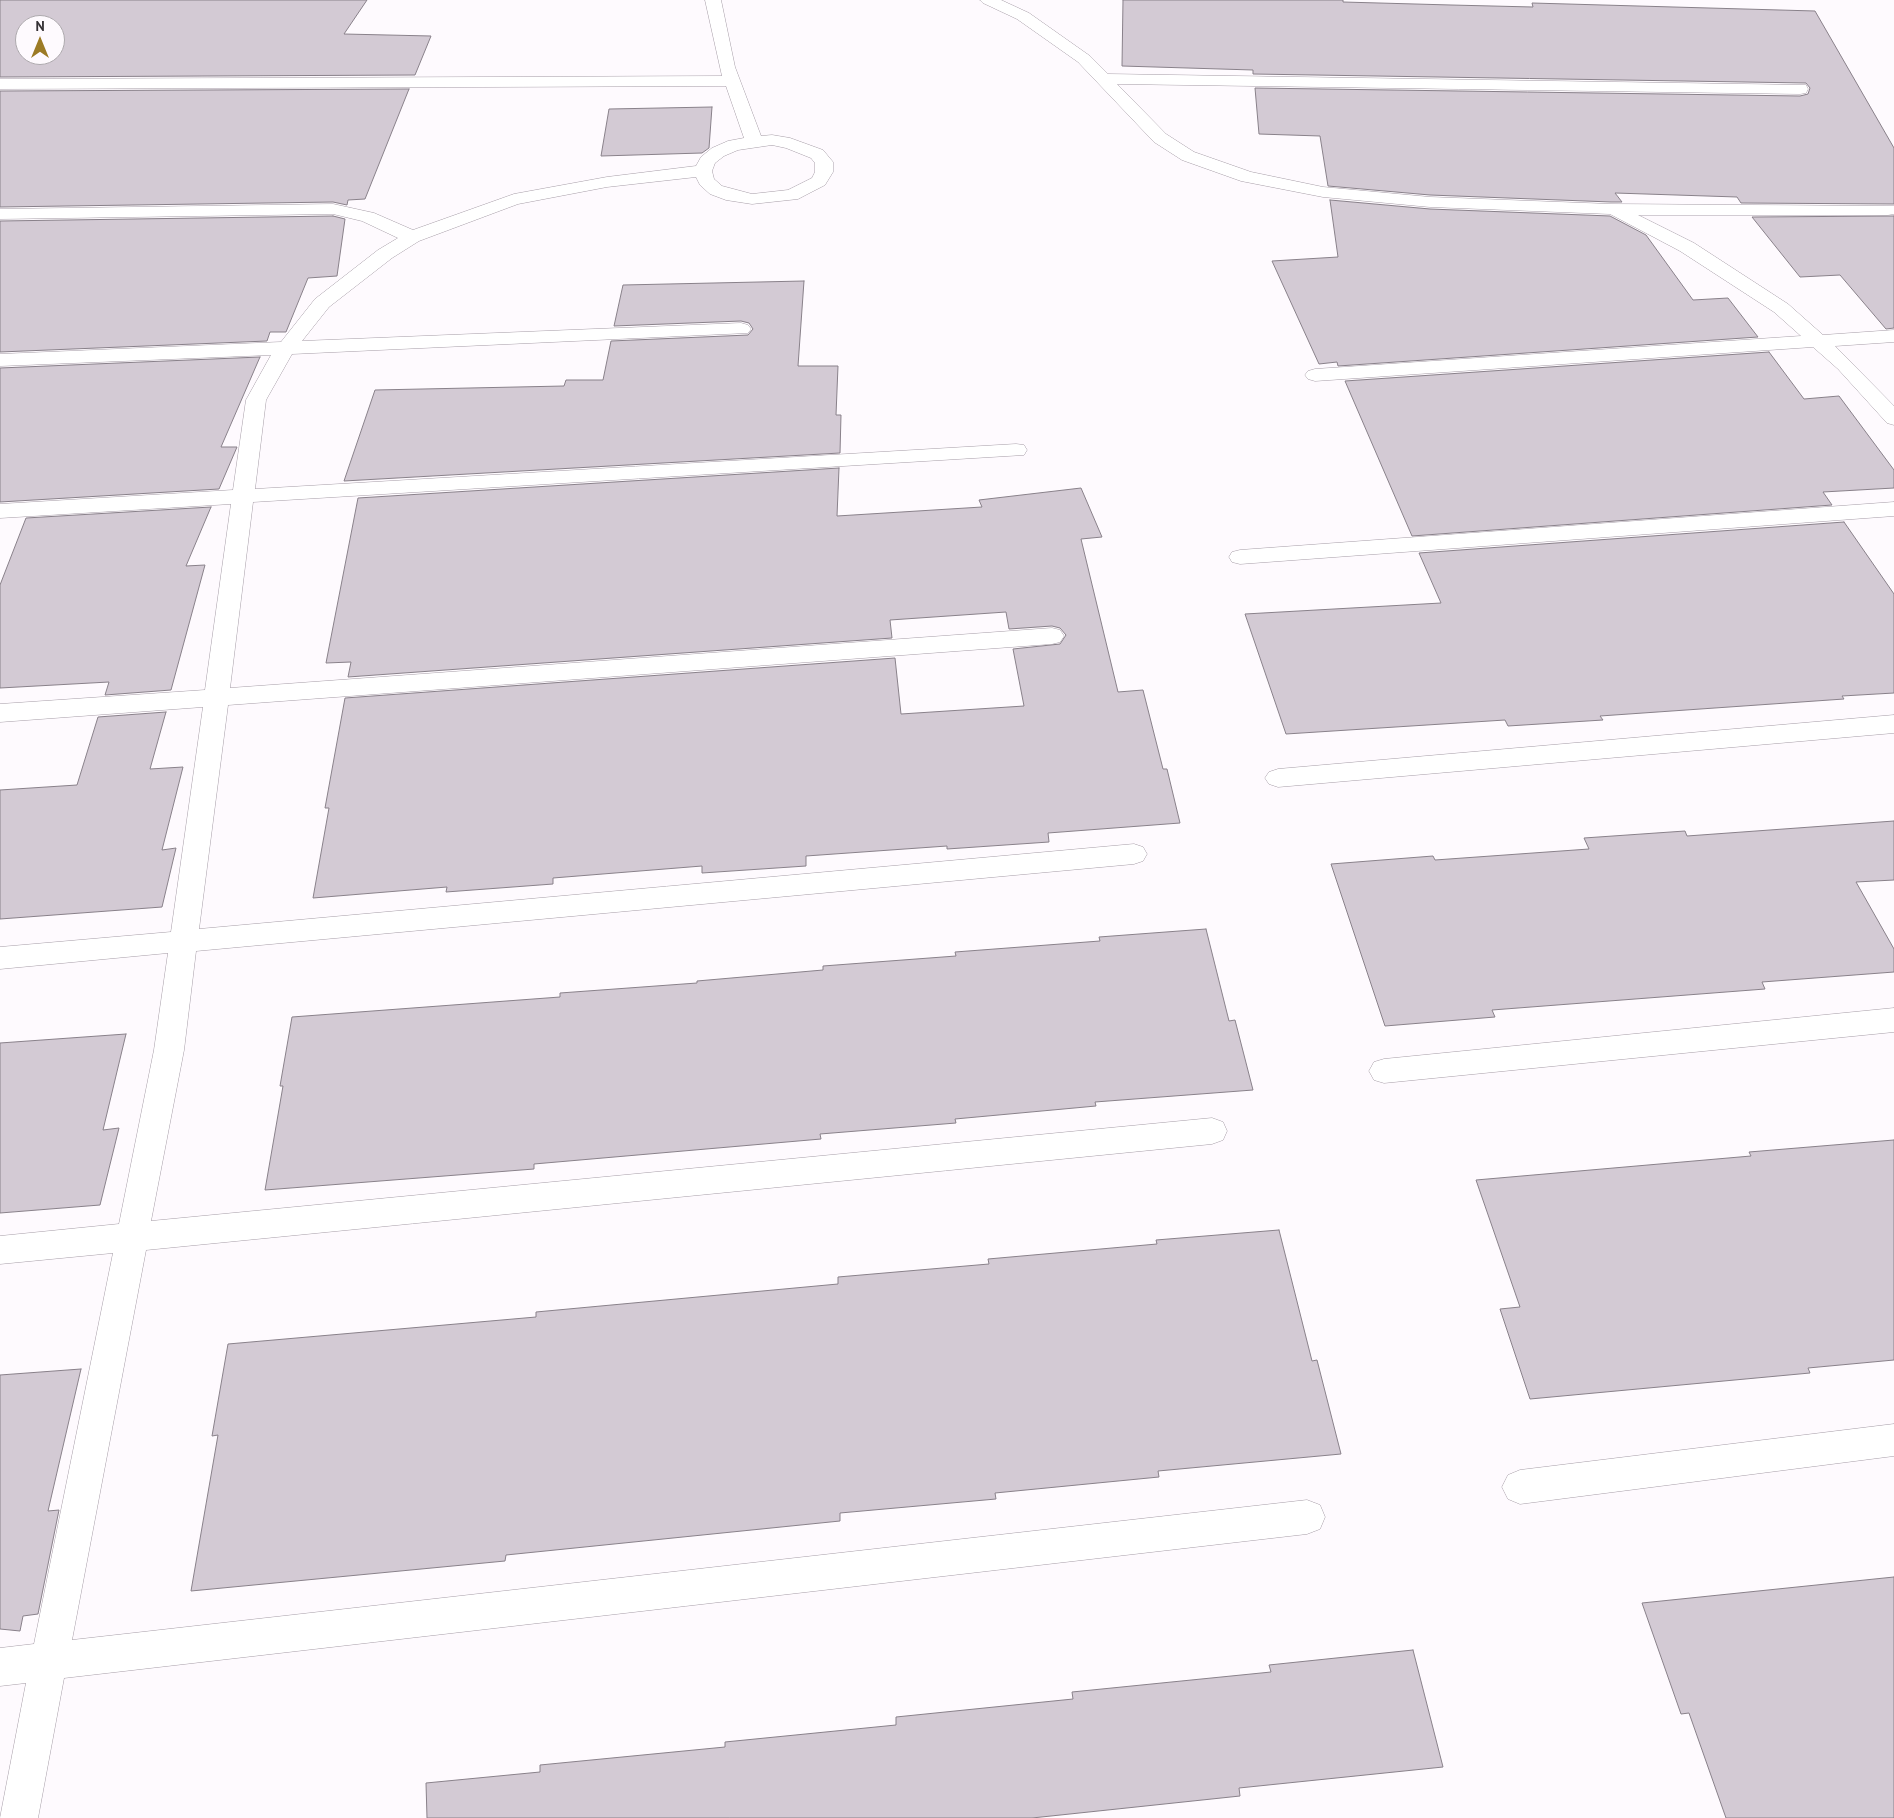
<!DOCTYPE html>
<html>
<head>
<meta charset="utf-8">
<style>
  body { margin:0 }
  #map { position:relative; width:1894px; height:1818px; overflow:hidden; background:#fefafe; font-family:"PT Sans",sans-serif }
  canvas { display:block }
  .north { position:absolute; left:15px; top:15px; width:50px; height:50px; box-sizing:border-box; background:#fefafe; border:1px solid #ada9ad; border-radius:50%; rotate:0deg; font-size:14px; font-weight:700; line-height:20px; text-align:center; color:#343034 }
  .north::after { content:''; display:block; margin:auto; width:18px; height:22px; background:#9c7b25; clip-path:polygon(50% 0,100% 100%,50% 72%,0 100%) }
</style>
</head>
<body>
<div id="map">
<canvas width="1894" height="1818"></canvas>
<div class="north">N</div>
</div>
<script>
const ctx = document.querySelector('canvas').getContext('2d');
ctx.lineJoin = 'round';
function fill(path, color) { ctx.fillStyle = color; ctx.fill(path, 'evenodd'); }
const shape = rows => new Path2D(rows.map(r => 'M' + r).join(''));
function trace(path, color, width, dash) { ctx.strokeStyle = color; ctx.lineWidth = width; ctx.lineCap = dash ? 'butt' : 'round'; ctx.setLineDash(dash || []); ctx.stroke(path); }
const building = shape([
  [0,0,367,0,344,34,431,36,415,75,0,77,0,0],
  [25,25,55,25,55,55,25,55,25,25],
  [1123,0,1343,0,1343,2,1451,5,1533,7,1532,3,1815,11,1894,148,1894,204,1741,203,1737,197,1615,193,1622,202,1611,202,1430,195,1328,186,1320,136,1259,134,1255,88,1800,96,1808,94,1810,88,1806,83,1253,74,1253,70,1122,66,1123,0],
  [409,89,365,199,348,200,347,205,333,202,0,207,0,91,409,89],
  [712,107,709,148,702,153,601,156,609,109,712,107],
  [1330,200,1430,209,1610,216,1646,235,1693,300,1728,298,1758,337,1338,366,1337,362,1319,364,1272,261,1338,257,1330,200],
  [333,216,345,219,337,276,308,278,286,332,270,332,267,341,0,352,0,221,333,216],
  [1894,216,1894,328,1886,329,1840,275,1800,277,1752,217,1894,216],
  [804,281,798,366,838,366,836,415,841,415,840,453,344,481,375,390,564,386,566,380,603,380,611,341,748,335,753,329,749,323,741,321,614,326,623,285,804,281],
  [1769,352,1804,399,1839,396,1894,470,1894,488,1823,492,1832,505,1412,536,1345,381,1769,352],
  [260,357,221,447,237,447,219,489,0,502,0,368,260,357],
  [839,468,837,516,982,507,979,500,1081,488,1102,537,1081,539,1118,692,1143,690,1163,769,1167,769,1180,823,1048,833,1049,842,947,849,947,846,806,856,806,866,702,873,702,866,553,878,553,884,446,892,447,887,313,898,329,808,325,808,345,698,895,658,901,714,1024,706,1013,649,1060,644,1066,635,1060,628,1052,626,1009,629,1006,612,890,620,892,638,348,677,351,662,326,663,358,498,839,468],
  [211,507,186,566,205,565,171,690,105,695,109,682,0,688,0,585,26,518,211,507],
  [1844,522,1894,594,1894,693,1842,696,1844,699,1600,716,1603,720,1508,726,1505,720,1286,734,1245,614,1441,603,1419,553,1844,522],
  [166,712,150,769,183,767,162,850,176,848,162,907,0,919,0,790,77,785,98,717,166,712],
  [1894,821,1894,880,1856,882,1894,949,1894,972,1762,982,1765,989,1492,1010,1495,1017,1385,1026,1331,864,1433,856,1435,860,1589,849,1584,838,1685,831,1687,836,1894,821],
  [1206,929,1229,1021,1235,1020,1253,1090,1095,1102,1096,1106,955,1119,956,1123,820,1134,821,1139,534,1164,534,1169,265,1190,283,1086,280,1086,292,1017,560,997,560,993,697,983,697,981,823,970,823,966,956,956,955,952,1100,941,1099,937,1206,929],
  [126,1034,103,1130,119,1128,100,1205,0,1213,0,1043,126,1034],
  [1894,1140,1894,1360,1808,1368,1810,1373,1530,1399,1500,1309,1520,1307,1476,1180,1751,1156,1749,1152,1894,1140],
  [1279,1230,1312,1361,1317,1360,1341,1454,1158,1471,1159,1477,995,1493,996,1499,840,1513,840,1521,506,1555,505,1561,191,1591,218,1435,212,1436,228,1344,536,1317,536,1312,838,1284,838,1277,989,1264,988,1259,1157,1244,1156,1240,1279,1230],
  [81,1369,48,1511,59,1510,38,1614,23,1616,20,1631,0,1629,0,1375,81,1369],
  [1894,1577,1894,1818,1726,1818,1689,1713,1681,1714,1642,1603,1894,1577],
  [1413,1650,1443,1767,1239,1788,1240,1796,1032,1818,427,1818,426,1783,540,1772,540,1765,725,1747,725,1742,896,1725,896,1717,1073,1699,1072,1692,1271,1672,1269,1665,1413,1650]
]);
const minor = shape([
  [705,0,721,0,735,67,761,136,772,135,790,138,823,150,833,162,833,172,825,185,798,199,752,204,726,200,710,194,700,185,696,177,607,187,518,204,419,241,392,258,329,307,302,341,741,323,748,325,751,329,748,333,292,354,266,400,255,489,1016,444,1024,445,1027,450,1024,455,253,502,230,688,1052,628,1060,630,1064,636,1060,642,1052,644,228,705,199,929,1134,844,1143,847,1147,854,1143,861,1134,864,196,951,184,1050,151,1221,1212,1118,1223,1122,1227,1131,1223,1140,1212,1144,146,1250,72,1640,1307,1500,1320,1505,1325,1517,1320,1529,1307,1534,64,1678,38,1818,0,1818,26,1683,0,1686,0,1648,34,1644,113,1253,0,1264,0,1236,119,1224,154,1050,168,953,0,969,0,947,171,932,203,707,0,722,0,704,205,690,231,504,0,518,0,504,233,490,246,400,271,355,0,366,0,354,281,342,315,299,378,250,398,238,362,221,333,214,0,219,0,209,333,204,374,213,413,230,514,194,607,177,696,166,701,157,712,148,728,141,744,138,726,86,0,89,0,79,722,76,705,0],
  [772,145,786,148,811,158,815,163,815,172,812,178,788,190,752,194,722,186,714,179,712,171,715,163,724,156,738,150,772,145],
  [980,0,1001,0,1029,13,1090,56,1108,74,1806,85,1808,89,1806,93,1800,94,1117,84,1166,134,1194,152,1251,172,1323,187,1430,197,1611,204,1894,206,1894,214,1888,215,1638,215,1694,243,1788,304,1823,335,1894,330,1894,342,1835,346,1894,406,1894,425,1887,423,1838,369,1813,347,1315,381,1308,379,1305,375,1308,371,1315,369,1801,336,1774,312,1680,251,1610,214,1430,207,1323,197,1241,181,1182,160,1154,142,1078,62,1017,19,983,3,980,0],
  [1894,502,1894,516,1240,564,1232,562,1229,557,1232,552,1240,550,1894,502],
  [1894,715,1894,733,1278,787,1269,784,1265,778,1269,772,1278,769,1894,715],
  [1894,1008,1894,1032,1384,1083,1374,1080,1369,1071,1374,1062,1384,1059,1894,1008],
  [1894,1424,1894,1456,1520,1504,1508,1499,1502,1487,1508,1475,1520,1470,1894,1424]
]);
fill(building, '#d3cad4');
trace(building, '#89818a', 1);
trace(minor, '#a69da7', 1);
fill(minor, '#fff');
</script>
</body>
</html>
